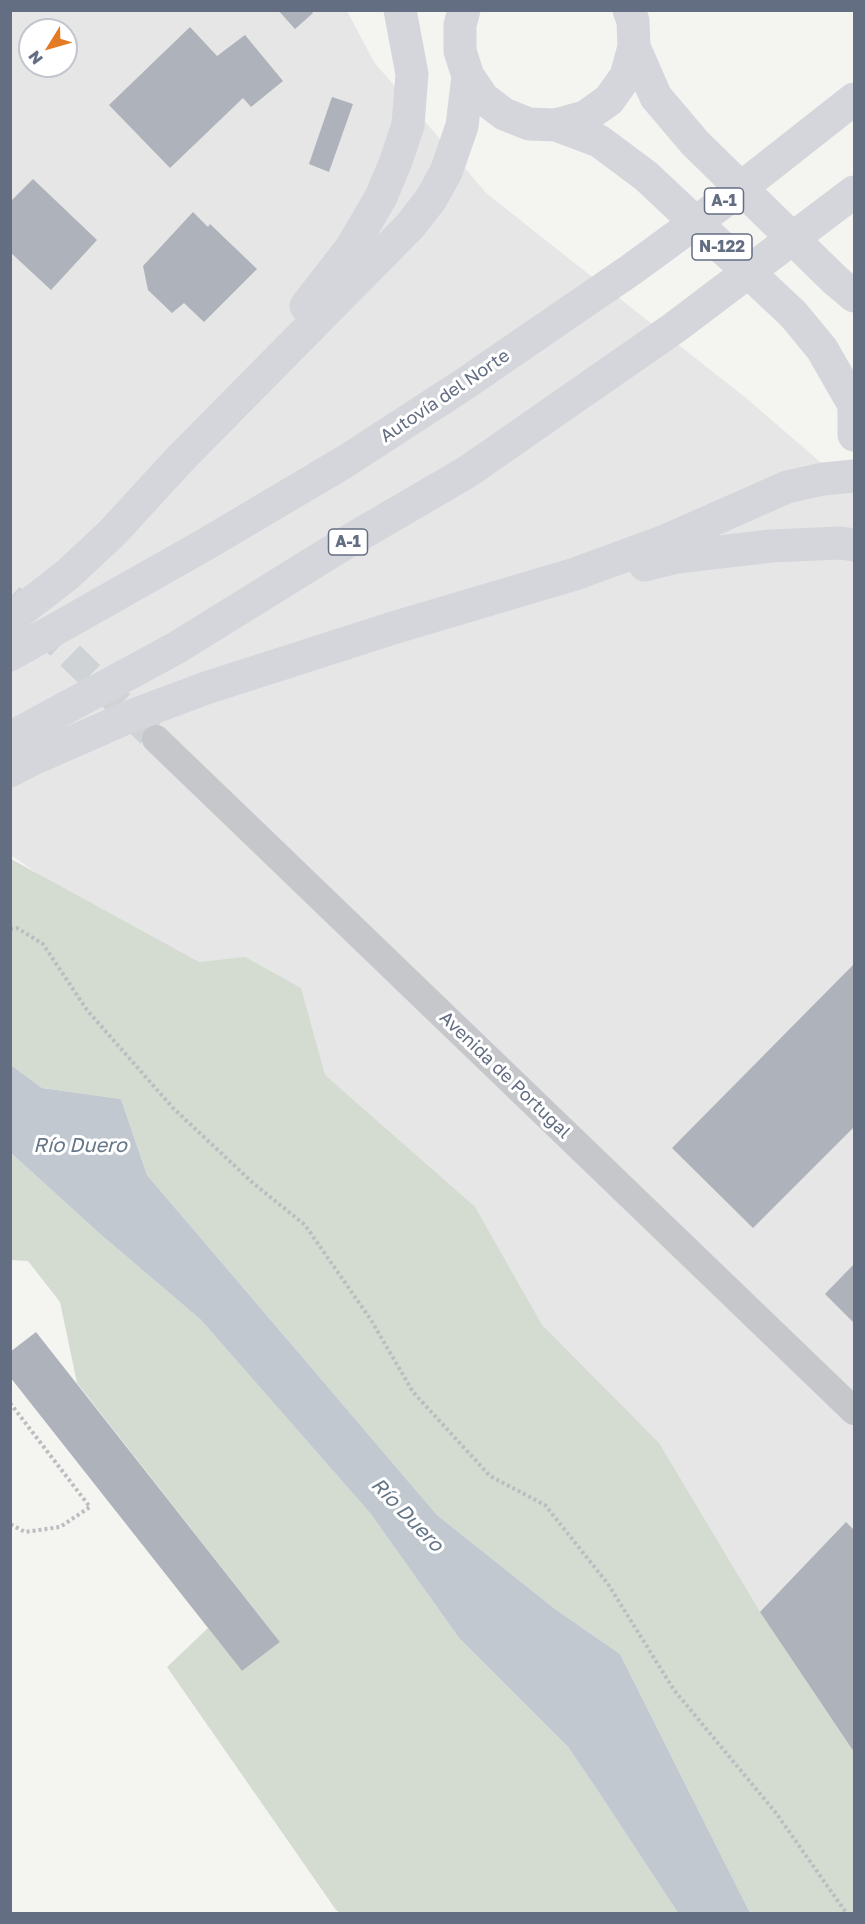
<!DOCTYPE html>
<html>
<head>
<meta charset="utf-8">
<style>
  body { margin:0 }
  #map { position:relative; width:865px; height:1924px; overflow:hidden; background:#f4f5f1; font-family:"Golos Text",sans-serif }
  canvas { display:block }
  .frame { position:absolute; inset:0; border:12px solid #646e83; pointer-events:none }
  .north { position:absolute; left:18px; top:18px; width:60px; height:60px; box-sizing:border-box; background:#fff; border:2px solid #c1c5cd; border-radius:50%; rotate:233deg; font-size:16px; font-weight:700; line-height:24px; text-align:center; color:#646e83 }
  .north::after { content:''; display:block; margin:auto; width:21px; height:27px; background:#e47b23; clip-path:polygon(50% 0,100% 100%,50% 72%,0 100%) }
</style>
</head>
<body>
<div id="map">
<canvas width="865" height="1924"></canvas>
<div class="frame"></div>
<div class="north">N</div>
</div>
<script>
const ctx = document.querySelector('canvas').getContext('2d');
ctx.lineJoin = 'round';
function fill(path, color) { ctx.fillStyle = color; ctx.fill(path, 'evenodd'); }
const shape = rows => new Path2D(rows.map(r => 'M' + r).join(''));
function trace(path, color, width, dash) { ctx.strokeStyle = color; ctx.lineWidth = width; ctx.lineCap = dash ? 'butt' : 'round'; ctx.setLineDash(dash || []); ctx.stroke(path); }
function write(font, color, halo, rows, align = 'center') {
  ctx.font = font + ' "Golos Text",sans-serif'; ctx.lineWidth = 6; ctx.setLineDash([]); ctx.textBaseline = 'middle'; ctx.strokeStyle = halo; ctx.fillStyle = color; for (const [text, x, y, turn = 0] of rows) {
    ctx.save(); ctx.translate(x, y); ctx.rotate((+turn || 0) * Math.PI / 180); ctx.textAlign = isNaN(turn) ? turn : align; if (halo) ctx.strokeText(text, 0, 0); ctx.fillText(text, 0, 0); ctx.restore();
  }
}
const built = shape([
  [11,11,347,11,374,62,487,194,746,398,854,491,854,1776,71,897,11,855],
  [30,30,66,30,66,66,30,66]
]);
const green = shape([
  [11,859,199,962,245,957,301,988,325,1075,475,1207,542,1325,659,1443,760,1612,854,1752,854,1913,750,1913,620,1654,555,1609,437,1515,147,1175,121,1099,42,1088,11,1065],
  [11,1153,99,1233,201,1320,370,1513,459,1638,568,1747,598,1791,678,1913,342,1914,336,1910,167,1667,208,1628,242,1671,280,1642,77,1383,60,1302,28,1261,11,1260]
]);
const water = shape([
  [11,1065,42,1088,121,1099,147,1175,437,1515,555,1609,620,1654,750,1913,678,1913,598,1791,568,1747,459,1638,370,1513,201,1320,99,1233,11,1153]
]);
const building = shape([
  [278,10,310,10,313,13,295,29],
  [190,27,217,56,245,35,283,81,251,107,243,98,170,168,109,105],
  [332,97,353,104,329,172,309,164],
  [33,179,97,240,51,290,10,252,10,202],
  [193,212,208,227,210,224,257,269,204,322,184,303,172,313,148,290,143,266],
  [854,964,854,1127,753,1228,672,1148],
  [854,1264,854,1323,825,1294],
  [36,1332,280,1642,242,1671,10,1377,10,1352],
  [846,1522,854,1530,854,1752,760,1612]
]);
const minorTunnel = shape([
  [10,597,156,739]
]);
const path = shape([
  [10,929,17,928,43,944,87,1010,173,1108,253,1183,305,1225,371,1320,413,1392,490,1476,545,1505,608,1584,674,1690,776,1813,847,1914],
  [10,1403,90,1507,60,1527,25,1532,10,1524]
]);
const minor = shape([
  [156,739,854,1411]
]);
const trunk = shape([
  [464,10,460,25,460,51,468,76,483,98,504,114,529,124,556,125,599,141,646,176,793,314,822,349,854,405],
  [634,47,656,97,695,143,835,280,854,296],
  [556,125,585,117,609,100,626,76,634,47,633,21,629,10],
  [854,403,854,435]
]);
const motorway = shape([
  [306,306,351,248,381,197,396,161,408,125,412,74,400,10],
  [645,565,677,557,771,546,841,543,854,545],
  [10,619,67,575,112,533,180,459,410,226,431,199,446,172,462,126,468,76],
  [10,655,206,544,346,461,463,385,632,269,718,206,854,99],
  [10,738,176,648,347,542,467,472,674,328,854,192],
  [10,771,31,760,131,716,206,688,393,628,575,574,665,541,787,487,823,479,854,476]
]);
const shields = [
  [724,201,39],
  [722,247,60],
  [348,542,39]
];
const shieldNames = [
  ["A-1",724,201],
  ["N-122",722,247],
  ["A-1",348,542]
];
const streetNames = [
  ["Autovía del Norte",445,396,-34],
  ["Avenida de Portugal",505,1075,44]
];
const waterNames = [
  ["Río Duero",80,1146],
  ["Río Duero",407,1515,46]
];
fill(built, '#e5e6e5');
fill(green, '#d4dcd2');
fill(water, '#c1c8cf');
fill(building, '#aeb2ba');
trace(minorTunnel, '#d0d3d6', 28, [28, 14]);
trace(path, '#bcbdc0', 4, [3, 3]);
trace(minor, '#c5c7cb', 28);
trace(trunk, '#d4d6dc', 33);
trace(motorway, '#d4d6dc', 33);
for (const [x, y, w] of shields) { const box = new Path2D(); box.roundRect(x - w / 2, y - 13, w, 26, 4.5); ctx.fillStyle = '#fff'; ctx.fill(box); trace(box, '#646e83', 1.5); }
write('bold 16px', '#646e83', null, shieldNames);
write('18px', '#646e83', '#fff', streetNames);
write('italic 20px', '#647687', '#fff', waterNames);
</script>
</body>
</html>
